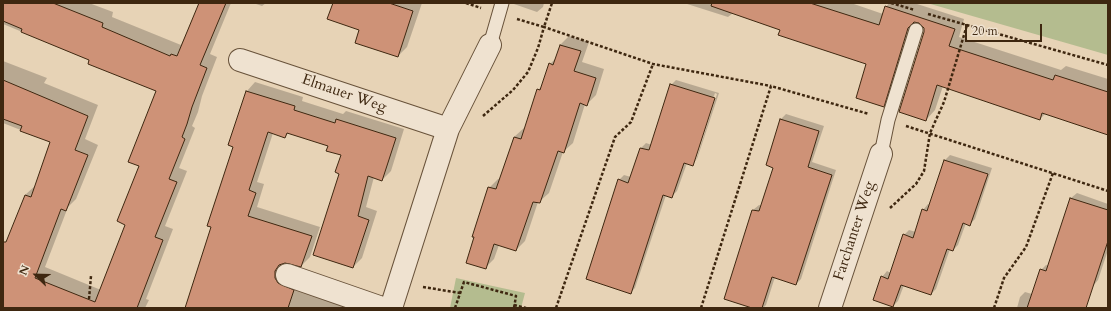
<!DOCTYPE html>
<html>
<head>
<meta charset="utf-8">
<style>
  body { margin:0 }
  #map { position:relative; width:1111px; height:311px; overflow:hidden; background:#e7d3b6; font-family:Cardo,serif }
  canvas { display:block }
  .frame { position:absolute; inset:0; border:4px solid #3e2710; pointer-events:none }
  .north { position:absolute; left:16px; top:255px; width:40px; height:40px; -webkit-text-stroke:3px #efe2d0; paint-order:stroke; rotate:293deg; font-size:11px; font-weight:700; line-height:16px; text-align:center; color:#3e2710 }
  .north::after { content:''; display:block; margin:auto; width:14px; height:18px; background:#3e2710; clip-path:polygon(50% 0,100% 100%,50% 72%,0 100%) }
  .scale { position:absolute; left:965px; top:24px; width:77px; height:18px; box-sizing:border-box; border:2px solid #3e2710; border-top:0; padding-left:5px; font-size:12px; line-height:14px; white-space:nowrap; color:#3e2710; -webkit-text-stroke:3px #efe2d0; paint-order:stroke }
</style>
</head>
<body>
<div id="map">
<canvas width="1111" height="311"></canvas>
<div class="frame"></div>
<div class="north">N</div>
<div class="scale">20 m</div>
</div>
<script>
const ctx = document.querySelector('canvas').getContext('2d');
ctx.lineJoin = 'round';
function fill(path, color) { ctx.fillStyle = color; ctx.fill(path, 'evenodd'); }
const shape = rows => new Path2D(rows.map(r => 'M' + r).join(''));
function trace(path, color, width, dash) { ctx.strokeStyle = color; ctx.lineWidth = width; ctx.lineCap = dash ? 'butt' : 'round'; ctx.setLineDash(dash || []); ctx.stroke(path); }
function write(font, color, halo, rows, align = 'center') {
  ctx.font = font + ' Cardo,serif'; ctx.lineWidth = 3.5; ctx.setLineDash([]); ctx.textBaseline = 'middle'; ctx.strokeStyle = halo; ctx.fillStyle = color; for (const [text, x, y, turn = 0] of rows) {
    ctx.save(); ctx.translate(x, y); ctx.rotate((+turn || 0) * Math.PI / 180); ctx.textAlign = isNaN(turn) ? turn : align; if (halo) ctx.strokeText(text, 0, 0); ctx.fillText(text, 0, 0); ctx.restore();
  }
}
const green = shape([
  [927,3,1108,3,1108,55],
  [456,278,525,293,521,308,450,308]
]);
const shadow = shape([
  [3,3,89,3,113,12,112,17,181,45,200,3,231,3,210,54,217,57,202,96,198,112,192,126,195,128,179,168,187,171,165,226,173,229,146,299,149,300,145,308,3,308,3,253,25,195,36,185,51,142,3,123,3,61,47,78,44,83,98,105,85,139,98,145,76,199,68,207,45,267,101,290,127,224,157,91,90,60,3,24],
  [253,3,266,3,262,6],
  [334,3,422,3,407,47,398,56,360,30],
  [511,3,544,3,543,7,537,12],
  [684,3,851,3,883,14,886,7,889,3,914,3,964,19,959,37,1061,70,1066,66,1108,79,1108,134,1046,113,1040,119,943,86,935,110,926,120,925,27,919,22,916,21,893,96,883,106,868,64,782,30,733,13,728,17],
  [569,36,589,42,582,62,604,69,596,95,586,105,585,104,573,143,563,152,549,193,539,202,538,202,525,241,516,250,499,245,494,259,485,268,489,188,498,179,500,179,514,137,524,128,525,129,538,90,543,85,550,64,557,57,560,45],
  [676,80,719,93,697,159,692,164,687,163,677,191,672,196,666,195,635,288,630,293,619,180,624,175,631,177,641,148,646,143,652,145,671,85],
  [715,93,717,94,696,160,693,160],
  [255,82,303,97,302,101,343,114,346,111,404,129,391,171,382,180,374,177,366,207,377,211,362,258,353,267,341,173,342,154,329,145,289,132,285,137,273,133,257,182,264,184,257,207,320,227,310,257,301,266,284,262,283,268,351,308,196,308,212,227,235,146,229,144,247,91],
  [786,114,824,126,812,162,836,170,801,279,796,284,775,277,766,305,763,308,755,308,725,298,753,210,759,205,762,206,774,167,767,165,781,119],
  [950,155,992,168,975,219,970,224,966,223,958,245,953,250,950,249,936,289,931,294,904,285,898,301,893,306,882,277,887,271,891,273,904,235,909,230,916,232,923,210,928,204,930,205,945,160],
  [1077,193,1108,204,1108,250,1098,280,1075,308,1017,308,1020,297,1025,292,1032,294,1041,270,1046,265,1049,266,1071,198]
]);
const building = shape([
  [3,3,53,3,103,23,102,27,170,56,171,54,177,56,199,3,226,3,200,65,207,68,192,107,187,124,182,137,185,139,169,179,177,182,155,237,163,240,137,308,3,308,3,242,6,242,25,195,31,197,50,142,20,131,22,126,3,119,3,80,88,116,75,150,88,155,66,211,61,209,35,278,95,302,125,225,117,221,139,166,128,162,156,91,88,64,89,60,21,32,22,29,3,21,3,3],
  [333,3,389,3,413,11,398,57,355,43,359,30,327,19,333,3],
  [712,3,810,3,879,25,885,6,955,29,949,46,1053,80,1055,75,1108,92,1108,135,1042,113,1040,120,937,85,926,121,899,112,924,32,924,28,919,23,914,22,908,28,884,107,856,98,866,64,778,35,780,30,711,6,712,3],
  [560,45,581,51,574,71,596,78,587,106,580,103,564,153,558,151,540,203,533,202,516,251,494,244,486,269,466,263,474,237,472,237,488,187,496,189,514,137,521,139,537,89,540,90,549,63,553,65,560,45],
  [670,84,715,98,693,166,684,163,672,198,663,195,631,294,586,279,618,179,628,183,640,148,649,150,670,84],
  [246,91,295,106,294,110,335,123,336,119,396,138,382,181,368,176,358,216,369,220,353,268,313,255,339,174,335,172,341,155,326,151,328,146,287,133,285,138,268,132,249,190,256,193,248,216,312,236,301,267,285,263,279,265,275,271,275,278,278,283,294,290,288,308,185,308,211,227,207,226,233,147,228,145,246,91],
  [780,119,819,131,808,167,832,175,796,285,772,277,762,308,752,308,724,299,752,210,759,211,773,168,766,165,780,119],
  [944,160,988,174,970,226,963,223,953,251,947,249,931,295,901,285,893,307,873,300,881,276,888,279,903,234,913,238,922,209,927,211,944,160],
  [1070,198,1108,210,1108,241,1086,308,1027,308,1040,269,1046,271,1070,198]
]);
const path = shape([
  [466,3,481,8],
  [891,3,915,10],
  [928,14,1108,65],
  [517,19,544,27,552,3],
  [483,116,513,90,528,72,538,48,544,27,653,64,771,86],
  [906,126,1108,191],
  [890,208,916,184,924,171,930,133,944,102,967,25],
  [423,287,460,293],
  [89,299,91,276],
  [514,305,526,308],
  [455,308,464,282,516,296,514,308],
  [556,308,615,137,631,122,653,64],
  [701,308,771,86,869,114],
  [994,308,1004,278,1026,247,1053,173]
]);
const lane = shape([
  [490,45,502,3],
  [881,154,888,120,916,30]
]);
const street = shape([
  [240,60,448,129],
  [287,275,382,308],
  [391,308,448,129,490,45],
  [830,308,881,154]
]);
const streetNames = [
  ["Elmauer Weg",344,94,19],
  ["Farchanter Weg",855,231,-72]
];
fill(green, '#b4bc8f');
fill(shadow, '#0003');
fill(building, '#ce9277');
trace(building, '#3e2710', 1);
trace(lane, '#68523a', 15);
trace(street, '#68523a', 24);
trace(path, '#3e2710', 2.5, [3, 2]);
trace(lane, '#efe2d0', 13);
trace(street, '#efe2d0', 22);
write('15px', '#3e2710', '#efe2d0', streetNames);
</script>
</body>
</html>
